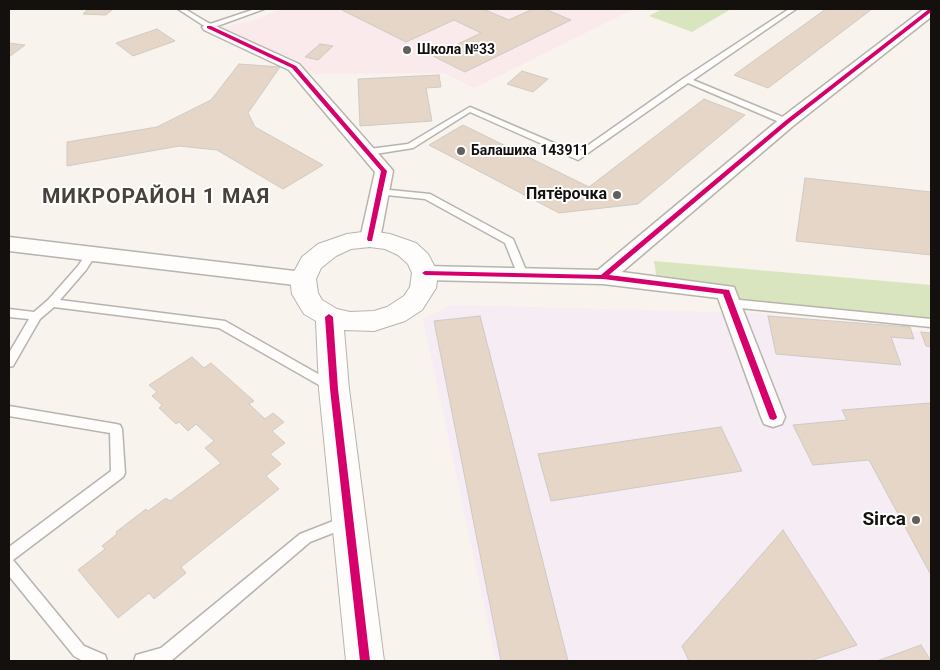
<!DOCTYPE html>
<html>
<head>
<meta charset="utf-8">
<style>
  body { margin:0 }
  #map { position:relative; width:940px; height:670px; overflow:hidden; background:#f8f3ed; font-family:Roboto,sans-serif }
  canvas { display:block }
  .frame { position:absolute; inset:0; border:10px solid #13100d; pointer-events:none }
</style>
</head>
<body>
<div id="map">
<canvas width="940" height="670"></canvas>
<div class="frame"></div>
</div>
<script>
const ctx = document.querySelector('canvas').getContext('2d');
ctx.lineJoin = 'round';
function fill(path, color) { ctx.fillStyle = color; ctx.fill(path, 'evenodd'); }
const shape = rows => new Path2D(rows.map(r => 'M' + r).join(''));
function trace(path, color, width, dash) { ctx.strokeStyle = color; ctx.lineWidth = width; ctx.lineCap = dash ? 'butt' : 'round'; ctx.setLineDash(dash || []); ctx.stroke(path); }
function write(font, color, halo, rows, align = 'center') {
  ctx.font = font + ' Roboto,sans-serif'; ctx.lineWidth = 4; ctx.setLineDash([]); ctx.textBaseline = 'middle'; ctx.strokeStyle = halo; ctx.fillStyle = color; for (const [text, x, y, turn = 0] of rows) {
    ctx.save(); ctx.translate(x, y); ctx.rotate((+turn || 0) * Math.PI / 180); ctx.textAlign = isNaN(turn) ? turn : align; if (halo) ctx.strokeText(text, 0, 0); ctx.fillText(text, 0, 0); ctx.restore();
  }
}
const industrial = shape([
  [451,305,753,313,931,333,931,661,496,661,423,319]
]);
const education = shape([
  [282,9,634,9,474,88,444,73,315,74,219,28,252,21]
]);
const green = shape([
  [662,9,731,9,692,32,649,16],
  [654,261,931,285,931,318,737,299,657,280]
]);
const building = shape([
  [88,9,113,9,106,15,83,14,88,9],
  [340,9,483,9,509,20,533,9,545,9,571,20,465,72,433,56,481,33,454,20,406,42,340,9],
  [826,9,872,9,768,88,734,75,826,9],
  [157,29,175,41,133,56,116,43,157,29],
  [9,43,25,45,9,57,9,43],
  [320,44,333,46,318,60,305,57,320,44],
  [239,64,280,67,248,113,255,127,323,165,283,189,217,150,179,146,67,166,67,142,157,127,211,100,239,64],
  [522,71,548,79,533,92,507,84,522,71],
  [439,75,441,87,426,88,432,121,360,126,358,79,439,75],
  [704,99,745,115,638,204,559,213,429,145,463,125,589,187,704,99],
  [805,178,931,192,931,255,796,241,805,178],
  [480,316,510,432,568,661,501,661,434,321,480,316],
  [768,316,910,327,914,339,891,337,901,365,776,354,768,316],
  [921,332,931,333,931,347,926,346,921,332],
  [192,357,204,368,211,363,254,401,249,404,265,419,273,413,284,422,272,431,285,443,270,454,281,464,266,476,279,489,181,567,186,573,154,599,149,593,118,618,78,570,105,549,102,546,117,534,116,532,146,509,148,511,166,498,170,501,221,463,205,448,214,441,196,424,188,431,179,422,176,424,159,408,162,405,152,396,157,392,149,385,192,357],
  [931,403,931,575,869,460,813,465,793,425,847,420,842,410,931,403],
  [721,427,742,471,551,501,538,454,721,427],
  [783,530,857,645,810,661,689,661,682,646,783,530],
  [921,645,931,661,877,661,921,645]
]);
const service = shape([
  [178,9,185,9,210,24,255,9,264,9,209,29,178,9],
  [789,9,796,9,693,80,790,120,790,124,784,124,688,83,578,160,470,112,413,148,369,155,365,152,369,149,408,144,470,107,577,153,684,78,789,9],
  [380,189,430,194,513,239,528,275,527,278,519,278,505,243,425,199,377,194,377,190,380,189],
  [92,250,97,253,86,270,60,300,225,321,334,383,336,386,334,389,326,389,219,328,54,307,40,319,13,366,9,367,9,353,29,319,9,317,9,309,34,312,48,300,78,266,88,251,92,250],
  [730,299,931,319,931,327,730,307,725,303,730,299],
  [9,406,116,424,120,425,122,429,125,473,123,477,13,560,84,646,105,655,107,661,83,661,74,656,9,576,9,547,111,471,110,433,9,416,9,406],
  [346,516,351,518,353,522,351,526,310,542,171,661,134,661,136,655,161,648,300,534,346,516]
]);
const minor = shape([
  [924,9,931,9,931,17,793,126,622,272,734,287,785,417,782,424,773,427,764,424,761,417,718,298,603,284,425,280,418,278,415,273,418,268,425,266,598,270,781,118,924,9],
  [209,23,299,64,390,167,393,171,380,239,377,244,370,245,363,244,360,239,375,172,289,70,204,30,202,27,209,23],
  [9,237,303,272,310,274,313,279,310,284,303,286,9,251,9,237]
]);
const tertiary = shape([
  [370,231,390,234,416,243,428,254,438,273,436,288,422,310,405,321,374,331,344,330,349,389,384,661,346,661,319,389,316,321,304,314,292,294,290,279,302,257,318,244,347,234,370,231],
  [370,247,385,249,398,255,408,264,412,273,410,287,404,296,387,307,374,311,350,312,337,309,322,300,318,293,316,279,321,268,336,256,351,249,370,247]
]);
const cycleway = shape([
  [929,9,931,9,931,12,789,123,609,275,729,290,777,417,776,419,773,420,770,419,769,417,723,294,603,279,425,275,422,273,425,271,601,275,785,121,929,9],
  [207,26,211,26,296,66,386,170,387,171,372,241,368,241,367,239,381,171,292,68,207,28,207,26],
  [329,314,333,317,338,389,370,661,360,661,330,389,325,317,329,314]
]);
const markers = [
  [407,50,5,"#635f5b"],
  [461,151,5,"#635f5b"],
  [617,195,5,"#635f5b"],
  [916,520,5,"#635f5b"]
];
const farPoinames = [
  ["Школа №33",417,50],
  ["Балашиха 143911",471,151]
];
const poiNames = [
  ["Пятёрочка",607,195]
];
const nearPoinames = [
  ["Sirca",906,520]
];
const districtNames = [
  ["МИКРОРАЙОН 1 МАЯ",156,198]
];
fill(industrial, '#f5ecf4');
fill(education, '#fbeaeb');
fill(green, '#d9e5bf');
fill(building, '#e5d6c8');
trace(building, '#cecac6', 1);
trace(service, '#b7b4af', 3);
trace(minor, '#b7b4af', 3);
trace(tertiary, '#b7b4af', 2);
fill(service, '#fefdfc');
fill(minor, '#fefdfc');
fill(tertiary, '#fefdfc');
fill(cycleway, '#d6006c');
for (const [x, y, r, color] of markers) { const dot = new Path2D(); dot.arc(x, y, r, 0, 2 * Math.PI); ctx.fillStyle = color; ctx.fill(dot); trace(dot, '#fff', 2); }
write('bold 14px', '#13100d', '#fff', farPoinames, 'left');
write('bold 16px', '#13100d', '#fff', poiNames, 'right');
write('bold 19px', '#13100d', '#fff', nearPoinames, 'right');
ctx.letterSpacing = '1px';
write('bold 21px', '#49423a', '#fff', districtNames);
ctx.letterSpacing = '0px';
</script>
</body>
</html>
